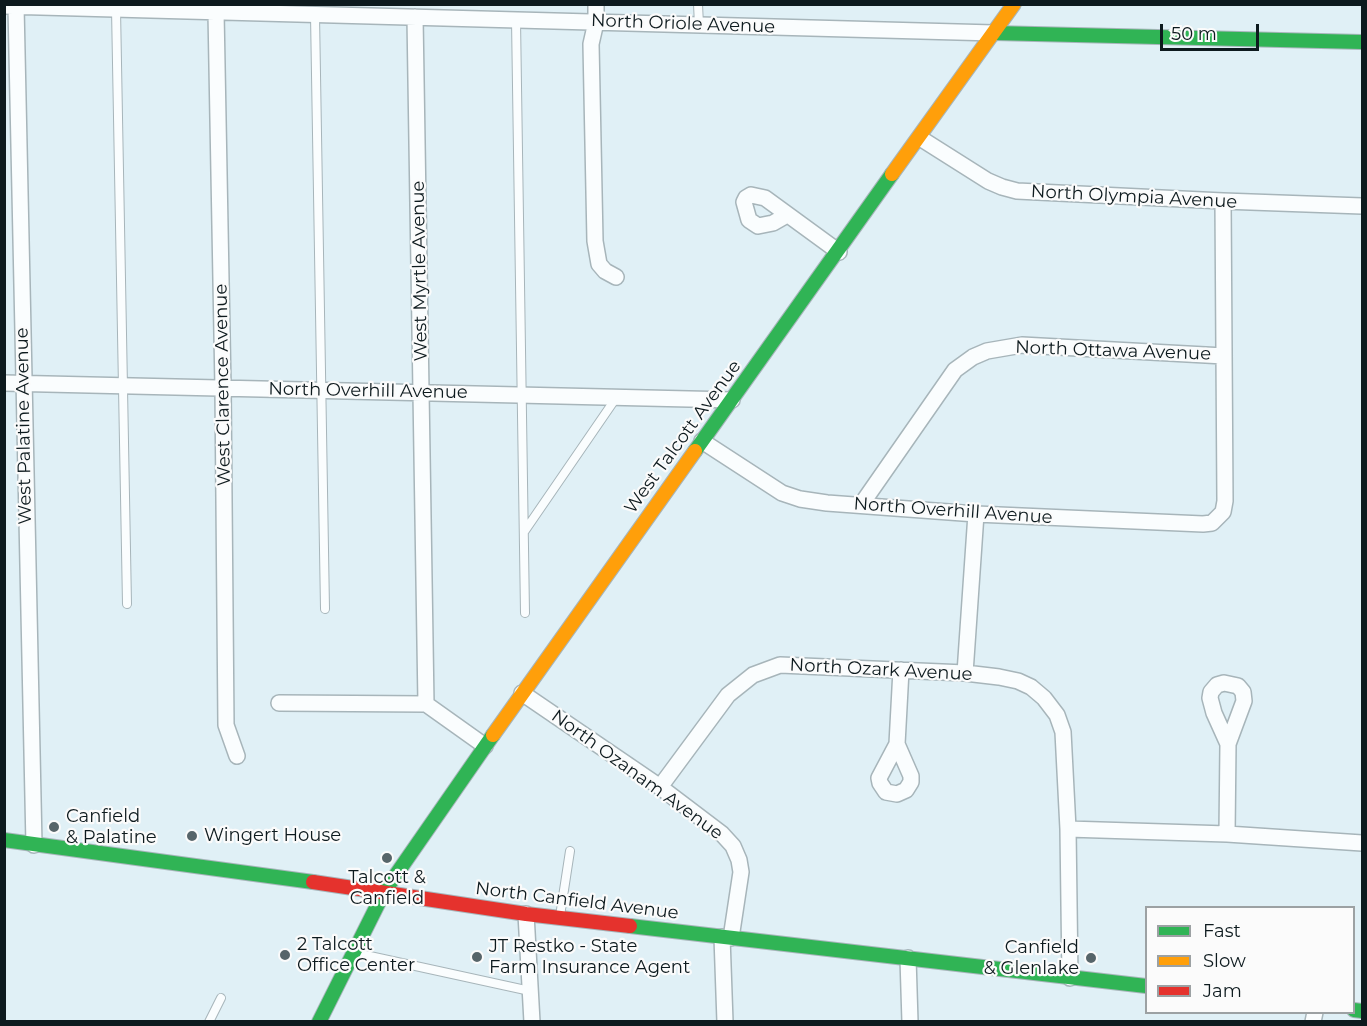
<!DOCTYPE html>
<html>
<head>
<meta charset="utf-8">
<style>
  body { margin:0 }
  #map { position:relative; width:1367px; height:1026px; overflow:hidden; background:#e0f0f6; font-family:Montserrat,sans-serif }
  canvas { display:block }
  .frame { position:absolute; inset:0; border:6px solid #0d1a1e; pointer-events:none }
  .legend { position:absolute; left:1145px; top:906px; width:210px; height:108px; box-sizing:border-box; background:#fbfbfb; border:2px solid #9ca1a3; margin:0; padding:8px 10px; list-style:none; font-size:18px; color:#0d1a1e }
  .legend li { display:flex; align-items:center; gap:12px; height:30px }
  .legend b { width:30px; border:2px solid #9ca1a3 }
  .scale { position:absolute; left:1160px; top:24px; width:99px; height:27px; box-sizing:border-box; border:3px solid #0d1a1e; border-top:0; padding-left:8px; font-size:18px; line-height:21px; white-space:nowrap; color:#0d1a1e; -webkit-text-stroke:4px #fbfbfb; paint-order:stroke }
</style>
</head>
<body>
<div id="map">
<canvas width="1367" height="1026"></canvas>
<div class="frame"></div>
<ul class="legend">
<li><b style="height:8px;background:#30b455"></b>Fast</li>
<li><b style="height:8px;background:#ff9f0a"></b>Slow</li>
<li><b style="height:8px;background:#e5322d"></b>Jam</li>
</ul>
<div class="scale">50 m</div>
</div>
<script>
const ctx = document.querySelector('canvas').getContext('2d');
ctx.lineJoin = 'round';
const shape = rows => new Path2D(rows.map(r => 'M' + r).join(''));
function trace(path, color, width, dash) { ctx.strokeStyle = color; ctx.lineWidth = width; ctx.lineCap = dash ? 'butt' : 'round'; ctx.setLineDash(dash || []); ctx.stroke(path); }
function write(font, color, halo, rows, align = 'center') {
  ctx.font = font + ' Montserrat,sans-serif'; ctx.lineWidth = 4.5; ctx.setLineDash([]); ctx.textBaseline = 'middle'; ctx.strokeStyle = halo; ctx.fillStyle = color; for (const [text, x, y, turn = 0] of rows) {
    ctx.save(); ctx.translate(x, y); ctx.rotate((+turn || 0) * Math.PI / 180); ctx.textAlign = isNaN(turn) ? turn : align; if (halo) ctx.strokeText(text, 0, 0); ctx.fillText(text, 0, 0); ctx.restore();
  }
}
const lane = shape([
  [698,4,699,25],
  [116,9,127,604],
  [315,15,325,609],
  [516,20,525,613],
  [524,532,616,398],
  [560,916,570,851],
  [356,953,530,991],
  [209,1022,221,998]
]);
const street = shape([
  [596,4,596,22,591,44,595,241,599,264,605,271,616,277],
  [4,6,994,33],
  [16,6,34,845],
  [216,12,223,388,226,725,237,756],
  [415,17,426,704],
  [920,138,988,181,1002,187,1017,191,1223,201,1362,206],
  [787,215,773,223,758,226,749,220,744,202,746,198,751,195,765,198,839,252],
  [4,383,732,400],
  [702,441,782,493,800,499,827,503,976,514,1203,524,1212,523,1223,512,1225,501,1223,201],
  [861,505,955,370,973,357,987,351,1022,345,1224,356],
  [965,673,976,514],
  [522,693,660,787,722,834,733,846,739,860,741,872,731,938],
  [279,703,426,704,485,746],
  [897,744,911,776,911,782,906,790,897,794,886,792,880,783,879,778,897,744,901,670],
  [660,787,728,695,753,675,780,665,965,673,999,677,1018,681,1031,687,1044,698,1057,715,1063,732,1068,829,1070,978],
  [1068,829,1227,834,1362,843],
  [1227,834,1228,744,1244,701,1243,692,1238,686,1224,683,1217,685,1211,692,1210,698,1214,713,1228,744],
  [526,914,532,1022],
  [722,937,725,1022],
  [908,958,910,1022],
  [1313,1022,1315,1012]
]);
const fast = shape([
  [994,33,1362,42],
  [695,451,892,174],
  [4,840,313,882],
  [630,926,1146,986],
  [1354,1010,1362,1011],
  [319,1022,384,892,493,735]
]);
const slow = shape([
  [892,174,1014,4],
  [493,735,695,451]
]);
const jam = shape([
  [313,882,526,914,630,926]
]);
const markers = [
  [54,827,6,"#57656a"],
  [192,836,6,"#57656a"],
  [387,858,6,"#57656a"],
  [285,955,6,"#57656a"],
  [477,957,6,"#57656a"],
  [1091,958,6,"#57656a"]
];
const streetNames = [
  ["North Oriole Avenue",683,24,2],
  ["North Olympia Avenue",1134,197,3],
  ["West Myrtle Avenue",420,271,-91],
  ["North Ottawa Avenue",1113,351,2],
  ["West Clarence Avenue",223,385,-91],
  ["North Overhill Avenue",368,391,1],
  ["West Palatine Avenue",24,426,-91],
  ["West Talcott Avenue",683,437,-54],
  ["North Overhill Avenue",953,511,4],
  ["North Ozark Avenue",881,670,3],
  ["North Ozanam Avenue",637,775,36],
  ["North Canfield Avenue",577,901,7]
];
const poiNames = [
  ["Canfield",66,817],
  ["& Palatine",66,838],
  ["Wingert House",204,836],
  ["Talcott &",387,878,"center"],
  ["Canfield",387,899,"center"],
  ["2 Talcott",297,945],
  ["Office Center",297,966],
  ["JT Restko - State",489,947],
  ["Farm Insurance Agent",489,968],
  ["Canfield",1079,948,"right"],
  ["& Glenlake",1079,969,"right"]
];
trace(lane, '#a7b5ba', 10);
trace(street, '#a7b5ba', 18);
trace(fast, '#a7b5ba', 16);
trace(slow, '#a7b5ba', 16);
trace(jam, '#a7b5ba', 16);
trace(lane, '#fafdfe', 8);
trace(street, '#fafdfe', 15);
trace(fast, '#30b455', 14);
trace(slow, '#ff9f0a', 14);
trace(jam, '#e5322d', 14);
for (const [x, y, r, color] of markers) { const dot = new Path2D(); dot.arc(x, y, r, 0, 2 * Math.PI); ctx.fillStyle = color; ctx.fill(dot); trace(dot, '#fbfbfb', 2); }
write('18px', '#0d1a1e', '#fbfbfb', streetNames);
write('18px', '#0d1a1e', '#fbfbfb', poiNames, 'left');
</script>
</body>
</html>
